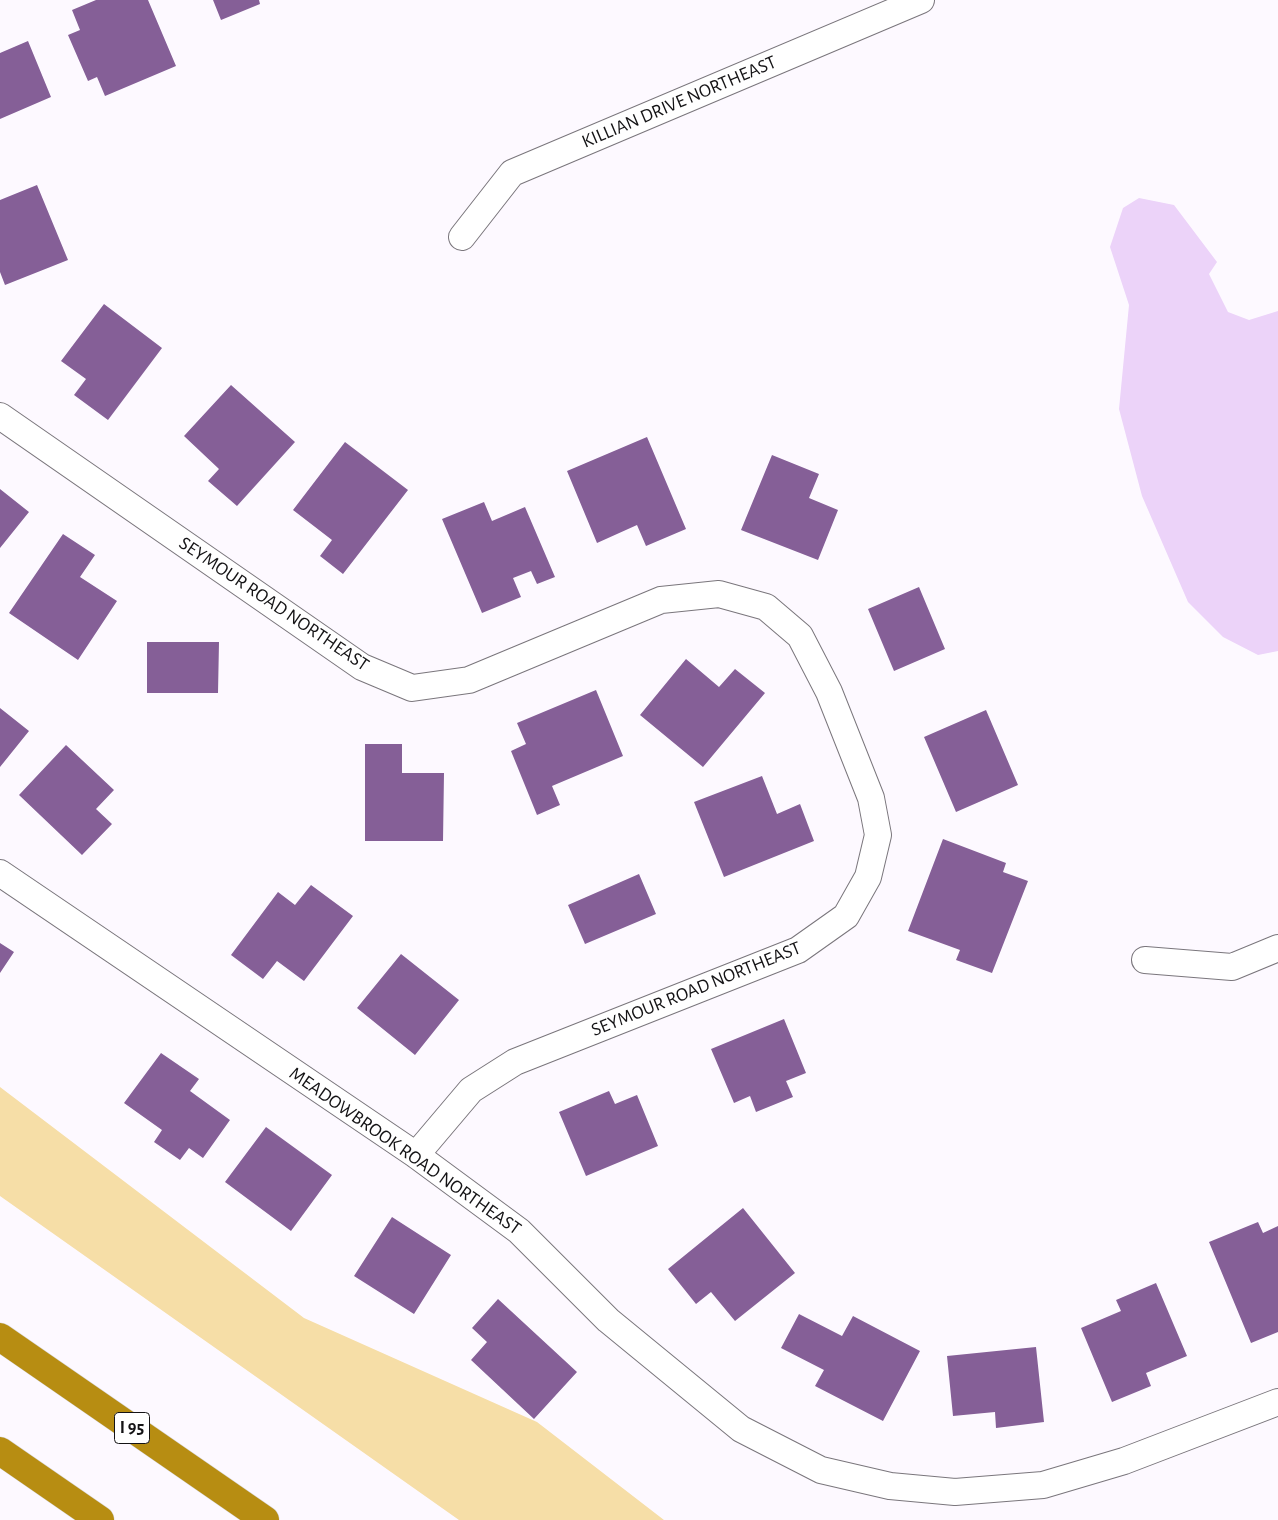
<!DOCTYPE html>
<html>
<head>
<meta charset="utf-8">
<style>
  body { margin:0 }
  canvas { display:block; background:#fdf9ff }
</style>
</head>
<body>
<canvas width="1278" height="1520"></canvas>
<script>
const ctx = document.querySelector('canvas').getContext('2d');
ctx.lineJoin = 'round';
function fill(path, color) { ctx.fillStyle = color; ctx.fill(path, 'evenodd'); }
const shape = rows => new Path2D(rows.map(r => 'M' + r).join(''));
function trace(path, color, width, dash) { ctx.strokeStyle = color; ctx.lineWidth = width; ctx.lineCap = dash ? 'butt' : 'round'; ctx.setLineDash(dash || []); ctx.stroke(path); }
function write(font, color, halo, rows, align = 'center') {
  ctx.font = font + ' "Alegreya Sans",sans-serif'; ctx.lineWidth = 4; ctx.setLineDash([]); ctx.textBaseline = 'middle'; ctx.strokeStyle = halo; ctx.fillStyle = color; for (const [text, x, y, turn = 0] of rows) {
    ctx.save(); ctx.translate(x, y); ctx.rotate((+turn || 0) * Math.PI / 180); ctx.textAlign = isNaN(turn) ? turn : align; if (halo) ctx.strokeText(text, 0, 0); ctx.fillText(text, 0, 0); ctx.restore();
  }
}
const green = shape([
  [0,1087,304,1318,537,1422,664,1520,459,1520,0,1196]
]);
const water = shape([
  [1139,198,1174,205,1217,262,1209,274,1228,312,1249,320,1278,311,1278,651,1258,655,1223,637,1188,602,1142,496,1119,409,1129,305,1110,247,1123,208]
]);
const building = shape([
  [96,0,148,0,176,66,105,96,97,77,88,81,68,35,80,30,72,10],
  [213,0,259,0,260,4,221,20],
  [28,41,51,97,0,119,0,53],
  [37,185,68,260,5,285,0,272,0,200],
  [104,304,162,348,108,420,74,395,86,379,61,361],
  [231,385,295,442,237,506,208,481,219,469,184,436],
  [647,437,686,529,646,546,637,525,597,543,567,471],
  [345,442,408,490,343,574,320,556,332,540,293,510],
  [772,455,819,474,809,498,838,510,818,560,741,530],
  [0,489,29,512,0,548],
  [484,502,492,521,525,507,555,577,537,584,531,571,513,578,521,597,482,613,442,519],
  [63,534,95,555,80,577,117,601,78,660,9,613],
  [919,587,945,649,894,671,868,609],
  [147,642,219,642,218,693,147,693],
  [686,659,719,687,735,669,765,693,703,767,640,715],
  [596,690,623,756,552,786,560,805,537,815,511,751,526,744,517,723],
  [0,708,29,731,0,767],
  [986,710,1018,785,956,812,924,737],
  [365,744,402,744,402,773,444,773,443,841,365,841],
  [66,745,114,790,96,809,112,824,82,855,19,795],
  [762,776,777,814,800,804,814,841,724,877,694,802],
  [943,839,1006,863,1003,872,1028,881,992,973,956,960,960,950,908,931],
  [639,874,656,914,585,944,568,905],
  [311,885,353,916,304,981,277,961,263,979,231,955,278,892,295,905],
  [0,943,14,952,0,973],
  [401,954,459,1000,415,1055,357,1008],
  [784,1019,806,1073,786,1081,793,1097,756,1112,750,1096,734,1103,711,1049],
  [161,1053,199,1079,190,1091,230,1120,203,1158,189,1148,180,1160,154,1142,162,1130,124,1103],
  [609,1091,615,1104,637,1095,658,1146,586,1176,559,1112],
  [266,1127,332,1175,291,1231,225,1182],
  [743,1208,795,1273,735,1321,711,1292,696,1304,668,1269],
  [392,1217,451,1255,414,1314,354,1276],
  [1258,1222,1263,1233,1278,1226,1278,1332,1251,1343,1209,1242],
  [1156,1283,1187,1356,1146,1373,1151,1386,1112,1402,1081,1328,1121,1311,1116,1300],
  [498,1299,577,1372,534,1419,471,1360,487,1342,472,1328],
  [799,1314,842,1336,853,1316,920,1351,883,1421,815,1386,824,1370,781,1348],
  [1036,1347,1044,1422,996,1428,995,1412,953,1416,947,1356]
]);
const street = shape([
  [462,237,512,173,921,0],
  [0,416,362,667,412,688,469,680,661,600,719,594,766,607,800,636,829,692,871,798,878,835,868,877,846,916,798,950,515,1062,471,1090,416,1155],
  [0,873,416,1155,519,1231,608,1320,741,1429,821,1470,890,1486,955,1492,1043,1485,1124,1461,1278,1402],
  [1145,960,1232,967,1278,948]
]);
const highway = shape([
  [0,1337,265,1520],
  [0,1451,100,1520]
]);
const shields = [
  [132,1428,35]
];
const shieldNames = [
  ["I 95",132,1428]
];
const streetNames = [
  ["KILLIAN DRIVE NORTHEAST",679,102,-23],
  ["SEYMOUR ROAD NORTHEAST",274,604,34],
  ["SEYMOUR ROAD NORTHEAST",696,989,-22],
  ["MEADOWBROOK ROAD NORTHEAST",405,1151,35]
];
fill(green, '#f6dea7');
fill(water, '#ecd3f9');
fill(building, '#855f97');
trace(street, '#7a767c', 28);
trace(highway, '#d9d9da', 29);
trace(street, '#fff', 26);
trace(highway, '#b78d12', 28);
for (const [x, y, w] of shields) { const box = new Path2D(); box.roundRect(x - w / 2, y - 15.5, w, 31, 4); ctx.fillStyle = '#fff'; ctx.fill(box); trace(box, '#141315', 1); }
write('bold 18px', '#141315', null, shieldNames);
write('19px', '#141315', '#fff', streetNames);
</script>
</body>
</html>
